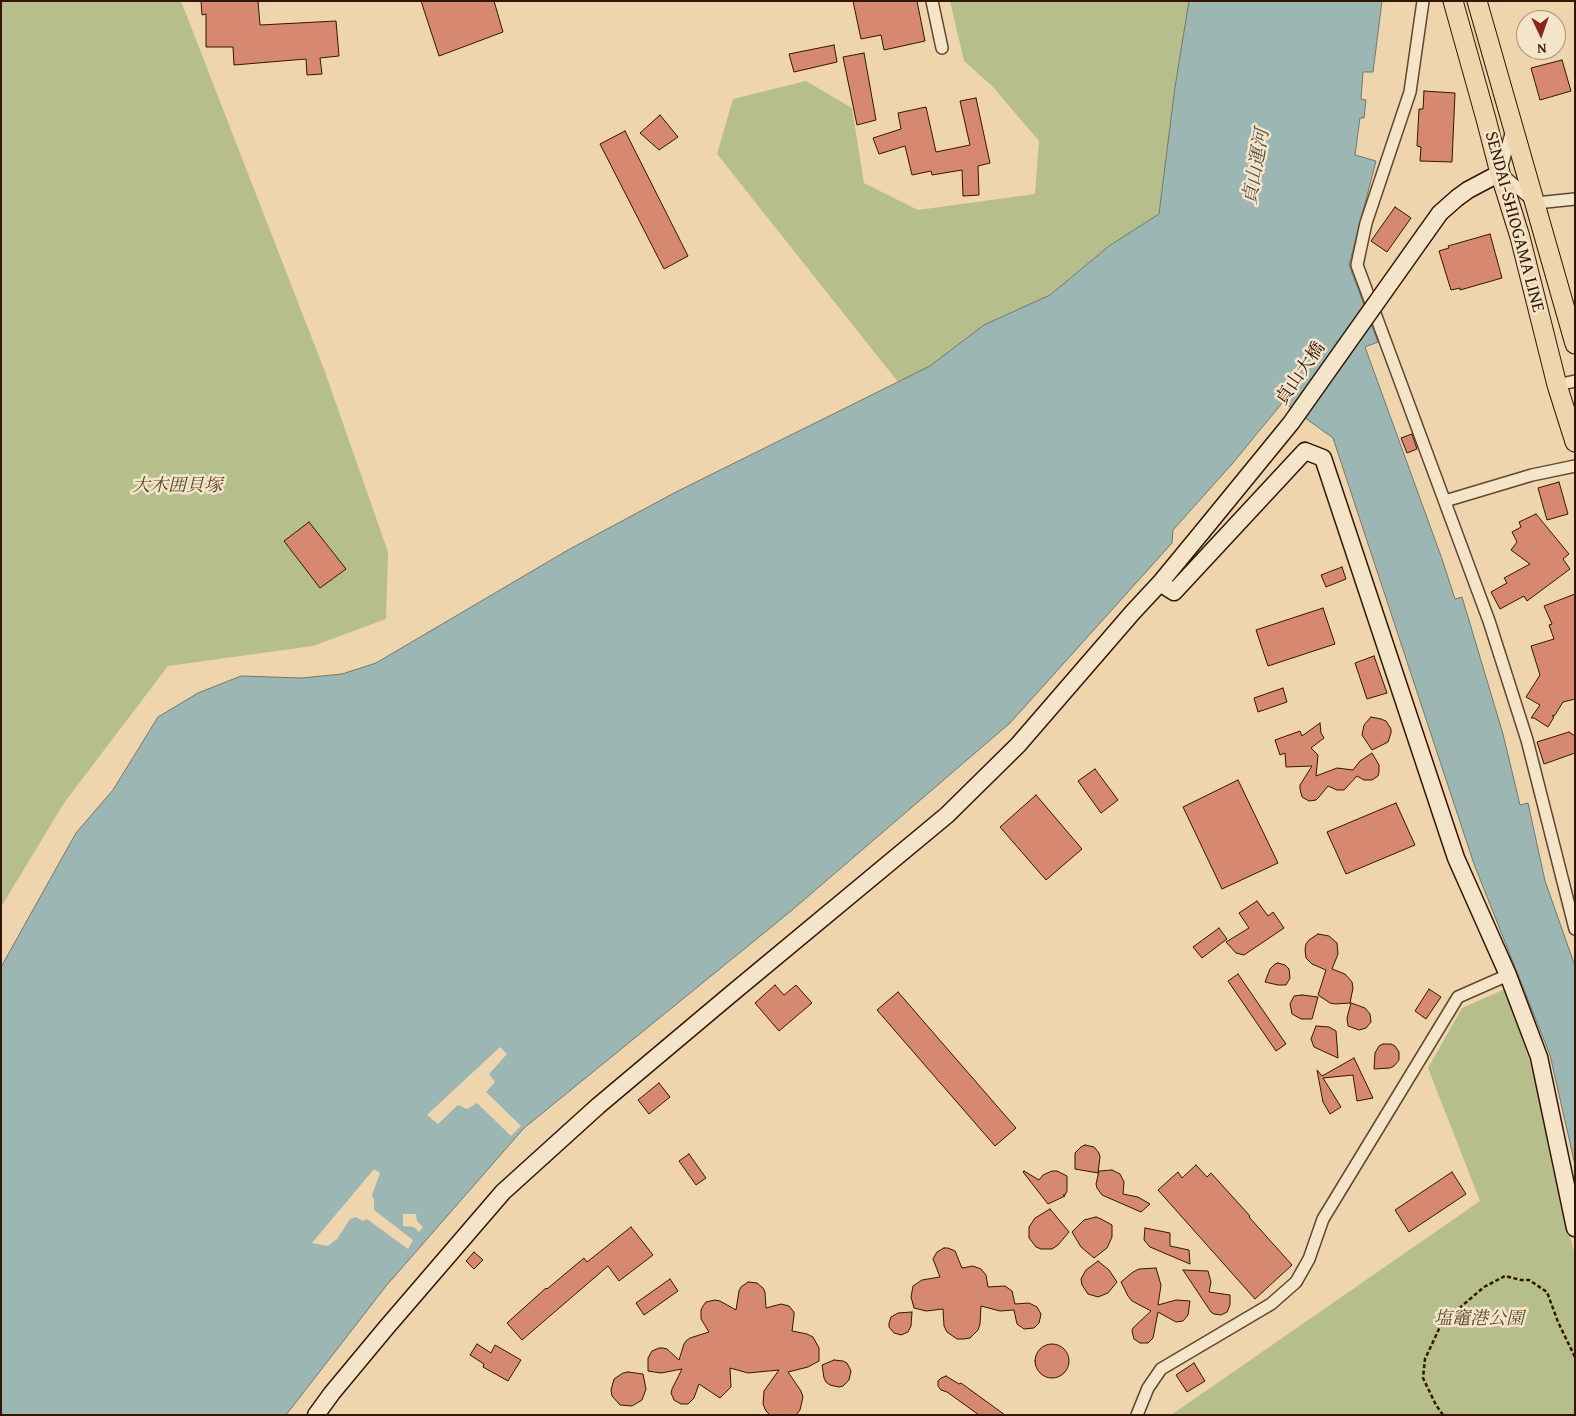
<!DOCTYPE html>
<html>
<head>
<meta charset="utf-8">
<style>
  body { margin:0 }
  #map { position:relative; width:1576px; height:1416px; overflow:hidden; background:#eed5ae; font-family:"Gentium Book Plus",serif }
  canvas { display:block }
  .frame { position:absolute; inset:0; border:2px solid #321603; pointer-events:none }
  .north { position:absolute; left:1516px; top:10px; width:50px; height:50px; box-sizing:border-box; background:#f4e4ca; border:1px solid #a6927a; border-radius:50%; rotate:177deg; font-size:14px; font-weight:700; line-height:20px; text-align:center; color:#321603 }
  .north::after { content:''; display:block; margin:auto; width:18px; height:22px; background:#8f2418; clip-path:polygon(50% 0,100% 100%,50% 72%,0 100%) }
</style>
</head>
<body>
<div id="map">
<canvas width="1576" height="1416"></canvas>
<div class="frame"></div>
<div class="north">N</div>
</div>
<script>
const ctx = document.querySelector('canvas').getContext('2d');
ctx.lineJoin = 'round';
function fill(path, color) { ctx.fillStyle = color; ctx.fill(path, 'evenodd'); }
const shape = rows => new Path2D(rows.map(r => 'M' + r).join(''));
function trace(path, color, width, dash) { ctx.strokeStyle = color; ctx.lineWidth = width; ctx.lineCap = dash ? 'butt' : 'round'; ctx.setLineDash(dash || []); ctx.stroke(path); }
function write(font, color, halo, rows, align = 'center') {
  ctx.font = font + ' "Gentium Book Plus","Noto Serif JP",serif'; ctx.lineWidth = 5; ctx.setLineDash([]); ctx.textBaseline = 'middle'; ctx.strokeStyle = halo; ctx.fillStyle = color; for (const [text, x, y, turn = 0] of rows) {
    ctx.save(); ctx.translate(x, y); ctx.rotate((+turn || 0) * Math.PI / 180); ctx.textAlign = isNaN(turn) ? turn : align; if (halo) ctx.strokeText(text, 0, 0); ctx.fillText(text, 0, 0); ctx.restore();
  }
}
const green = shape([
  [1,1,181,1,325,372,388,552,386,619,313,646,168,666,64,803,1,907],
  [950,1,1189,1,1175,87,1159,214,1109,246,1050,295,984,325,931,366,898,382,717,154,733,99,806,81,852,108,864,183,918,210,1035,194,1039,141,993,87,964,61],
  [1505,989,1536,1080,1552,1166,1575,1255,1575,1415,1171,1415,1480,1201,1428,1068,1462,1008]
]);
const water = shape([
  [1189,1,1382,1,1373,72,1363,72,1361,99,1366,100,1364,118,1360,118,1355,155,1376,161,1349,265,1378,342,1365,347,1442,559,1455,599,1462,597,1503,734,1520,805,1528,803,1545,881,1575,966,1575,1165,1550,1055,1474,864,1333,438,1283,402,1232,464,1173,530,1172,543,1010,723,791,911,524,1128,386,1286,286,1415,1,1415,1,967,76,833,113,790,158,717,198,693,241,676,302,678,342,674,376,663,568,550,676,492,930,366,984,325,1050,295,1109,246,1159,214,1175,87,1189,1]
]);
const pier = shape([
  [500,1047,507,1054,489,1074,495,1082,486,1092,521,1126,511,1136,477,1103,467,1109,458,1105,438,1124,427,1115],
  [374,1169,380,1173,372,1195,374,1200,374,1210,413,1240,408,1249,367,1219,363,1221,356,1217,350,1219,337,1239,328,1246,312,1243],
  [403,1214,416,1214,417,1221,423,1227,419,1232,414,1227,403,1226]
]);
const building = shape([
  [201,1,258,1,260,25,336,21,339,56,320,58,322,74,307,75,306,59,234,65,233,47,206,47,206,14,202,15,201,1],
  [421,1,494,1,503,32,439,56,421,1],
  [853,1,917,1,925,41,884,50,881,35,861,39,853,1],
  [834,45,837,62,794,72,789,54,834,45],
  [864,53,876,120,857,125,843,57,864,53],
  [1562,60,1571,91,1540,100,1531,68,1562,60],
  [1424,91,1455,93,1452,162,1420,161,1421,147,1417,146,1419,109,1423,109,1424,91],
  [976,98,990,163,978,166,979,195,963,196,962,170,932,175,931,171,912,175,905,146,879,154,873,138,901,129,898,113,926,107,936,152,970,145,960,101,976,98],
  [660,115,678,137,659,150,640,133,660,115],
  [625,131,688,256,664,269,600,144,625,131],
  [1395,207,1411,218,1387,252,1371,241,1395,207],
  [1490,234,1502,278,1460,290,1460,288,1451,290,1439,251,1449,248,1448,246,1490,234],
  [1412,434,1417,449,1407,453,1401,438,1412,434],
  [1559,482,1568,514,1547,520,1538,488,1559,482],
  [1536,514,1569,554,1563,559,1570,569,1527,601,1524,596,1500,609,1491,592,1507,583,1504,578,1530,564,1511,550,1517,542,1512,532,1521,527,1519,522,1536,514],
  [309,522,346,569,320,588,284,541,309,522],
  [1342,567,1346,579,1326,587,1321,575,1342,567],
  [1575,594,1575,699,1563,702,1555,715,1552,716,1554,717,1548,727,1534,718,1531,718,1540,705,1526,697,1540,675,1531,646,1554,639,1549,625,1552,624,1544,606,1575,594],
  [1323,608,1335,644,1268,666,1256,630,1323,608],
  [1374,656,1387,693,1367,699,1355,663,1374,656],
  [1283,688,1287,702,1258,712,1254,698,1283,688],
  [1371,717,1381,719,1386,721,1391,729,1391,733,1388,742,1372,750,1362,735,1364,725,1371,717],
  [1320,723,1321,733,1324,738,1311,748,1318,755,1316,776,1337,768,1353,770,1360,761,1372,753,1379,765,1379,772,1378,776,1372,780,1364,780,1357,776,1344,790,1337,790,1328,786,1319,797,1316,800,1309,801,1302,797,1300,789,1300,785,1312,766,1286,767,1285,753,1280,755,1275,740,1300,731,1302,736,1320,723],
  [1569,732,1575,736,1575,753,1544,764,1537,742,1569,732],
  [1095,769,1118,800,1101,813,1078,781,1095,769],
  [1238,780,1278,863,1222,889,1183,807,1238,780],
  [1036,795,1082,849,1046,880,1000,827,1036,795],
  [1396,803,1415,845,1346,874,1327,832,1396,803],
  [1257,901,1268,916,1273,912,1284,928,1244,955,1236,953,1226,942,1249,928,1239,913,1257,901],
  [1219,928,1227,939,1202,958,1193,947,1219,928],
  [1318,934,1329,936,1337,943,1338,954,1332,969,1345,974,1352,982,1353,988,1350,1003,1335,1004,1330,1003,1318,995,1326,970,1312,964,1306,958,1305,950,1306,944,1309,940,1318,934],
  [1278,963,1285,965,1289,969,1290,978,1286,985,1278,985,1265,982,1270,969,1275,964,1278,963],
  [1238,974,1286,1044,1276,1051,1228,981,1238,974],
  [775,985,784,995,796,985,812,1003,779,1031,755,1003,775,985],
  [1429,989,1441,997,1426,1019,1415,1011,1429,989],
  [898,992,1016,1128,995,1146,877,1010,898,992],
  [1302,995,1318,997,1312,1019,1301,1019,1292,1014,1290,1004,1294,996,1302,995],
  [1351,1003,1365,1008,1370,1014,1371,1022,1366,1028,1359,1030,1348,1026,1347,1018,1351,1003],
  [1316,1026,1329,1027,1336,1031,1338,1058,1314,1047,1311,1039,1316,1026],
  [1383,1044,1391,1044,1395,1046,1399,1052,1399,1060,1394,1066,1390,1068,1374,1069,1375,1053,1379,1046,1383,1044],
  [1354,1058,1373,1098,1357,1101,1353,1075,1323,1078,1341,1107,1330,1114,1323,1102,1317,1070,1322,1076,1354,1058],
  [659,1083,670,1097,649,1114,638,1100,659,1083],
  [1085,1145,1094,1147,1099,1153,1100,1157,1098,1173,1075,1169,1075,1153,1081,1147,1085,1145],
  [689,1154,706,1178,696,1185,679,1161,689,1154],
  [1196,1165,1207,1177,1211,1173,1250,1216,1249,1217,1292,1265,1255,1299,1158,1190,1178,1172,1182,1178,1196,1165],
  [1112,1170,1120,1174,1124,1182,1123,1194,1138,1197,1150,1204,1141,1212,1102,1195,1097,1188,1096,1184,1099,1171,1112,1170],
  [1024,1171,1039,1180,1043,1175,1052,1171,1057,1171,1067,1176,1067,1191,1065,1195,1063,1195,1065,1196,1048,1204,1023,1172,1024,1171],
  [1452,1172,1466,1194,1409,1232,1395,1210,1452,1172],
  [1050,1209,1069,1232,1058,1245,1052,1249,1041,1249,1036,1247,1029,1238,1029,1227,1035,1218,1050,1209],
  [1096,1217,1101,1219,1112,1225,1112,1237,1107,1248,1094,1258,1081,1247,1072,1232,1084,1220,1096,1217],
  [631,1227,653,1255,619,1281,608,1266,522,1340,507,1323,546,1288,547,1289,584,1258,587,1262,631,1227],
  [1145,1228,1170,1233,1170,1246,1189,1250,1190,1264,1150,1247,1144,1240,1145,1228],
  [944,1248,948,1248,955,1251,962,1268,973,1266,981,1269,986,1275,988,1287,1005,1286,1012,1291,1015,1304,1029,1303,1037,1307,1041,1314,1039,1323,1034,1328,1024,1329,1017,1324,1014,1310,1000,1311,981,1306,980,1324,978,1330,970,1338,964,1339,957,1339,947,1332,944,1326,943,1309,926,1311,914,1308,911,1297,913,1286,922,1280,940,1277,933,1259,937,1252,944,1248],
  [474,1252,483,1260,474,1269,466,1261,474,1252],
  [1098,1261,1109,1270,1117,1282,1108,1293,1098,1297,1088,1294,1082,1285,1081,1279,1086,1270,1098,1261],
  [1156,1268,1161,1285,1158,1305,1176,1300,1190,1301,1188,1315,1183,1321,1176,1322,1158,1312,1153,1338,1148,1343,1140,1343,1134,1339,1132,1331,1133,1328,1151,1311,1132,1301,1128,1296,1121,1282,1133,1272,1139,1269,1156,1268],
  [1183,1270,1208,1271,1211,1282,1209,1292,1230,1295,1230,1305,1227,1312,1221,1315,1214,1314,1211,1312,1183,1270],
  [670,1279,678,1291,644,1315,636,1303,670,1279],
  [748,1282,757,1283,763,1288,765,1292,766,1308,781,1304,789,1306,794,1312,794,1316,792,1331,807,1334,813,1337,819,1348,819,1361,808,1367,788,1372,801,1391,803,1397,800,1410,796,1415,770,1415,766,1411,763,1404,764,1391,779,1370,748,1373,730,1368,731,1387,720,1398,699,1384,694,1398,688,1404,681,1404,674,1400,671,1393,672,1389,682,1369,661,1373,648,1371,648,1358,652,1351,659,1348,663,1348,667,1349,679,1360,684,1344,686,1341,690,1338,709,1332,701,1319,701,1310,703,1306,706,1302,715,1300,720,1301,736,1310,739,1291,741,1287,748,1282],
  [912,1312,911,1326,908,1332,901,1335,894,1333,889,1327,889,1323,891,1317,898,1313,912,1312],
  '1035 1361a17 17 0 1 1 34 0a17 17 0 1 1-34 0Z',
  [477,1344,491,1353,495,1345,521,1360,508,1381,483,1367,484,1364,470,1355,477,1344],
  [834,1360,843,1361,847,1363,851,1371,849,1380,843,1386,839,1387,830,1385,826,1382,824,1378,822,1365,834,1360],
  [1194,1363,1205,1381,1187,1392,1176,1375,1194,1363],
  [628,1372,643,1374,646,1389,642,1400,632,1406,620,1405,612,1396,611,1390,614,1379,623,1373,628,1372],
  [946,1376,959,1384,961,1383,1005,1415,979,1415,947,1392,941,1390,938,1386,938,1381,941,1378,946,1376]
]);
const path = shape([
  [1443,1415,1436,1405,1423,1378,1425,1359,1439,1329,1449,1317,1484,1287,1505,1276,1521,1280,1529,1280,1547,1292,1558,1322,1575,1357]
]);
const street = shape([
  [932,1,942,48],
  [1423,1,1410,92,1366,223,1357,265,1489,621,1527,740,1575,929],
  [1512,130,1500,173,1536,203,1575,199],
  [1557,385,1575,381],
  [1445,501,1532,475,1575,466],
  [1137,1415,1148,1388,1161,1369,1271,1304,1296,1282,1309,1259,1323,1219,1458,997,1508,975]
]);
const secondary = shape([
  [1425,234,1440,213,1457,198,1468,190,1500,173],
  [1160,583,1174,592,1305,451,1323,458,1456,858,1508,975,1539,1057,1575,1228],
  [316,1415,332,1393,386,1328,503,1192,598,1106,730,995,947,815,1018,745,1133,612,1160,583,1202,532]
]);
const primary = shape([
  [1453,1,1486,119,1500,173,1520,237,1557,385,1575,442],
  [1477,1,1575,344]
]);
const secondaryBridge = shape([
  [1202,532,1291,423,1425,234]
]);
const streetNames = [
  ["SENDAI-SHIOGAMA LINE",1514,222,75],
  ["貞山大橋",1301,374,-55]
];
const parkNames = [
  ["大木囲貝塚",177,486],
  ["塩竈港公園",1479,1319]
];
const waterNames = [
  ["貞山運河",1257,167,-80]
];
fill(green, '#b6be8c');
fill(water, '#9cb7b3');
trace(water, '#72776d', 1);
fill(pier, '#eed5ae');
fill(building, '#d68970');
trace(building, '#321603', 1);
trace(street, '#61462e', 14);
trace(secondary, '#321603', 19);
trace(primary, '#321603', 21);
trace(path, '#321603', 2.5, [4, 2.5]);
trace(street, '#f4e4ca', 11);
trace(secondary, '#f4e4ca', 16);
trace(primary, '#eed5ae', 19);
trace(secondaryBridge, '#321603', 19, []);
trace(secondaryBridge, '#f4e4ca', 16);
write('18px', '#321603', '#f4e4ca', streetNames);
write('italic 18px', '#5a482c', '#f4e4ca', parkNames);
write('italic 19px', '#574e41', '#f4e4ca', waterNames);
</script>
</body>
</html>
